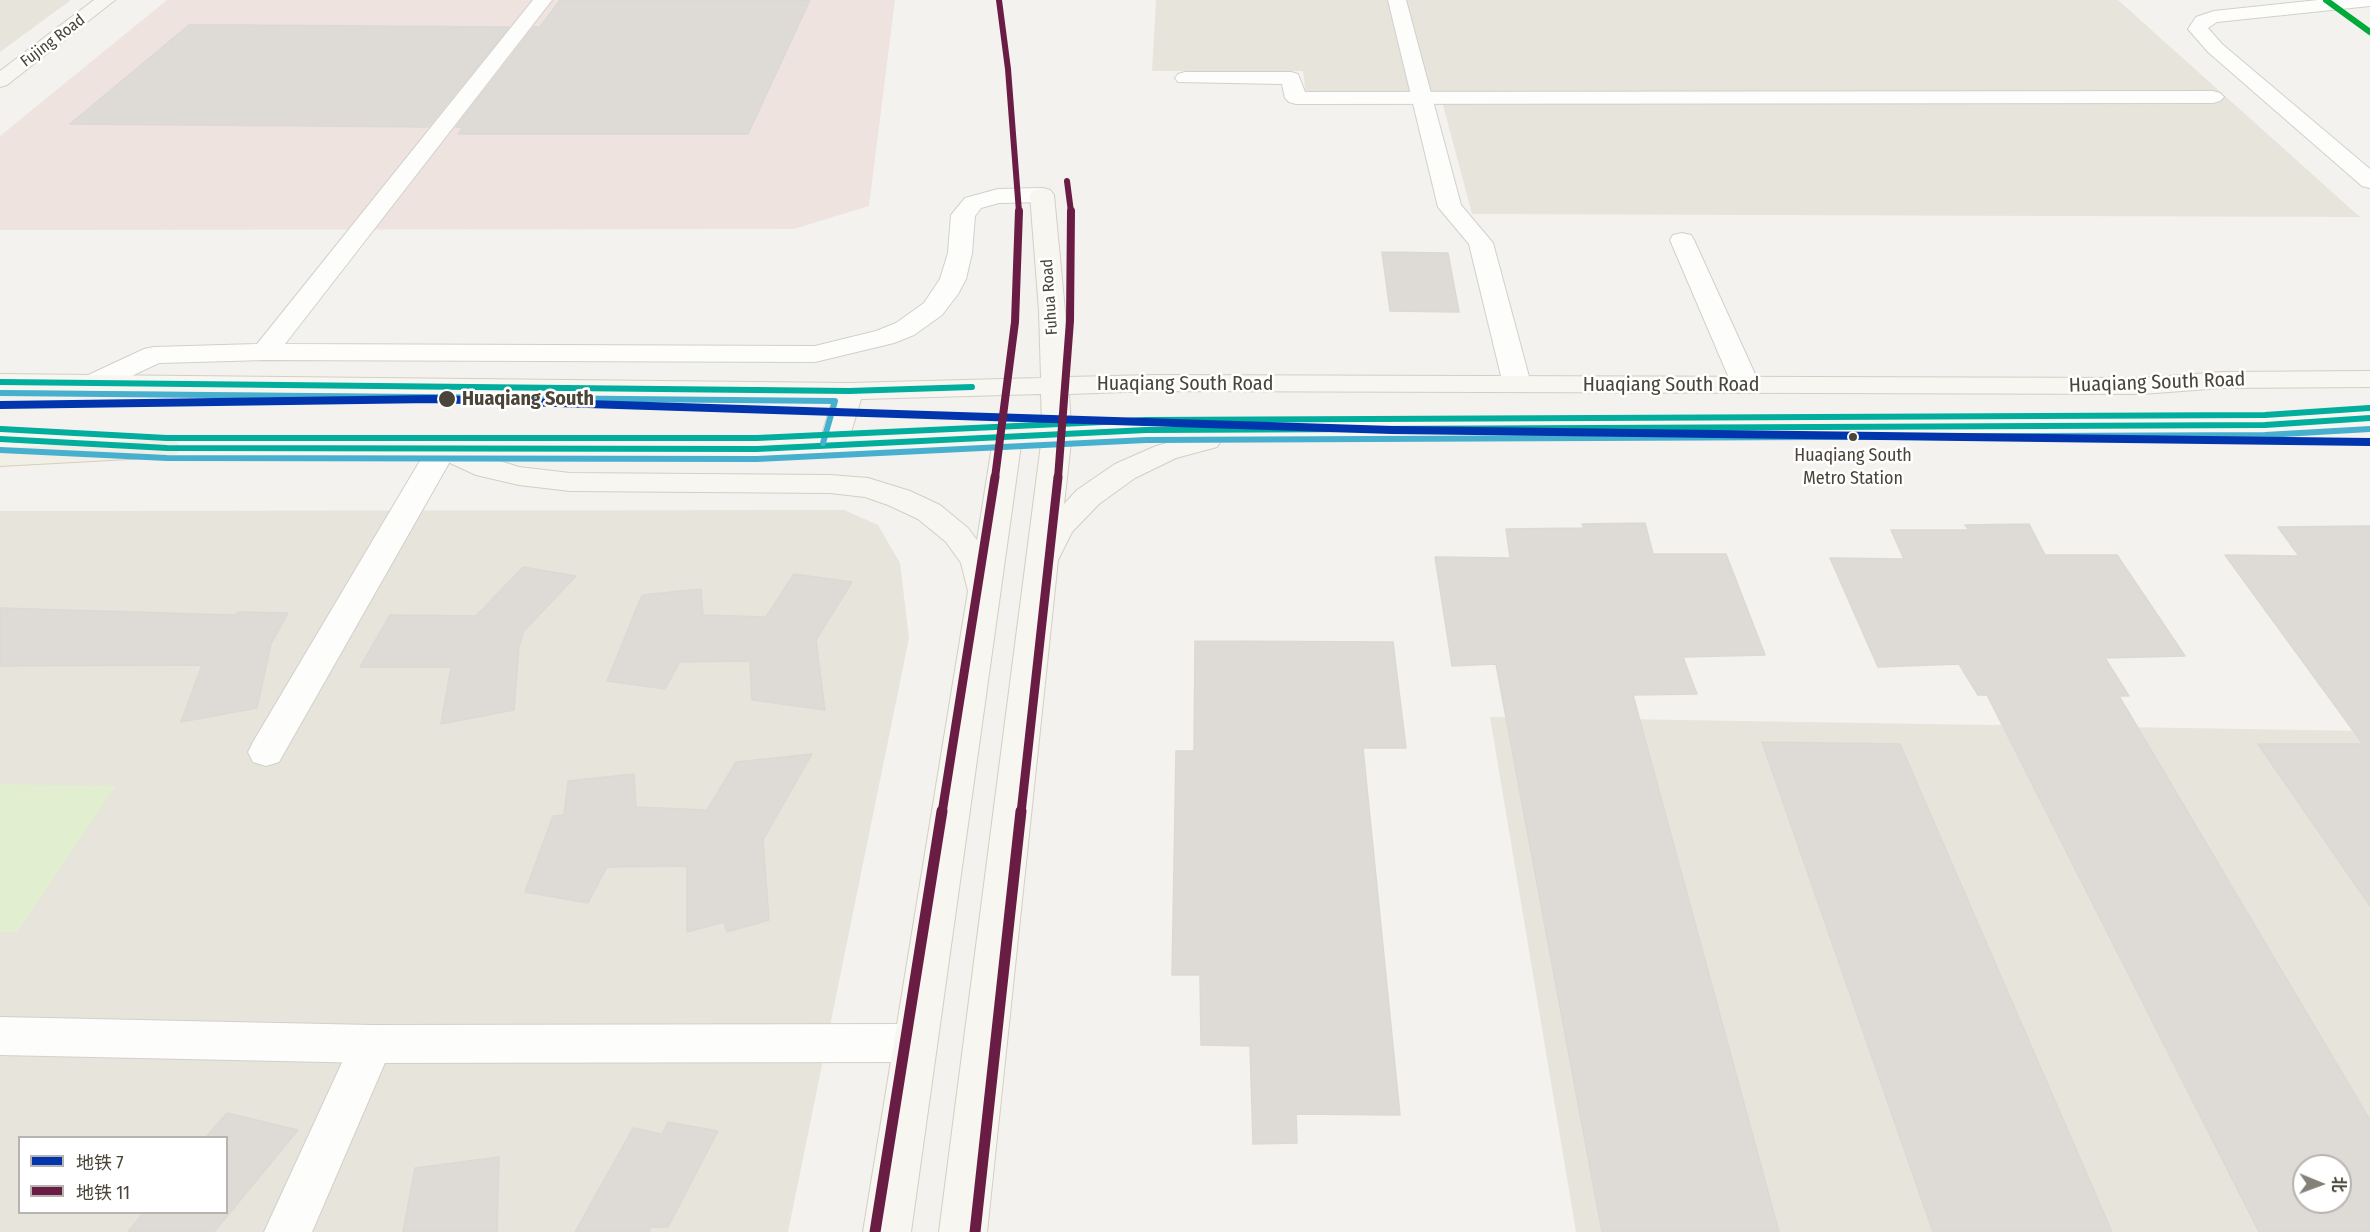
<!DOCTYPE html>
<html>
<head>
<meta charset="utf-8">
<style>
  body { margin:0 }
  #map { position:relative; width:2370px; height:1232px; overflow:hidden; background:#f4f2ee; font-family:"Fira Sans Condensed","Noto Sans SC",sans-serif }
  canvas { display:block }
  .legend { position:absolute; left:18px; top:1136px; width:210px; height:78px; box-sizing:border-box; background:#fff; border:2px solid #b7b4b0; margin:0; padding:8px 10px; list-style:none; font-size:18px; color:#4b4439 }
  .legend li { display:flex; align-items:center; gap:12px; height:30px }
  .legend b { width:30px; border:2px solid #b7b4b0 }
  .north { position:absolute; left:2292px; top:1154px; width:60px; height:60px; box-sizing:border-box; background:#fff; border:2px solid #b7b4b0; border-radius:50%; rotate:91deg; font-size:16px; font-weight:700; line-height:24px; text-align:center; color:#4b4439 }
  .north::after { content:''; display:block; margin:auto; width:21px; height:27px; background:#868178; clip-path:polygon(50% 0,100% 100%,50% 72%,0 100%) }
</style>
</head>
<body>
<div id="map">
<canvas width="2370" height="1232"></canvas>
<ul class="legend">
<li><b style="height:8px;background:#0035ad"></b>地铁 7</li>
<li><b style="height:8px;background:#6a1d44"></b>地铁 11</li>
</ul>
<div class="north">北</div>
</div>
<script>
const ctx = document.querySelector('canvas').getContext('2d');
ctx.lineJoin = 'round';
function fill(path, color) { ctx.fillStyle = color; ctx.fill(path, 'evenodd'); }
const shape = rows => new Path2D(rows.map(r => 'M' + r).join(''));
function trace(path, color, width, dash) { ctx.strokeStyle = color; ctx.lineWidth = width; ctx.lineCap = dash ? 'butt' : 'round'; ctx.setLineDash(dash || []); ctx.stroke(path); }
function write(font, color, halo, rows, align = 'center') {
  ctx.font = font + ' "Fira Sans Condensed",sans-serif'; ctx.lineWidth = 5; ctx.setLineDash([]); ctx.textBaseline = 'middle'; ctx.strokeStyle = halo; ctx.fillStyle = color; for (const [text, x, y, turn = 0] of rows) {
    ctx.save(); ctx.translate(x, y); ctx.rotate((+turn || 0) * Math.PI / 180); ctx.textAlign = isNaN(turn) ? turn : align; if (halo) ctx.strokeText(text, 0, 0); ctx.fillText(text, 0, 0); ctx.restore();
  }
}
const residential = shape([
  [0,0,71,0,0,52],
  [1156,0,2118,0,2360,217,1472,214,1440,94,1306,94,1303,71,1152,71],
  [844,510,878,525,900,563,909,638,788,1232,0,1232,0,511],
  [20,1138,226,1138,226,1212,20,1212],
  [1490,717,2370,731,2370,1232,1576,1232],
  [2304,1166,2340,1166,2340,1202,2304,1202]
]);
const medical = shape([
  [167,0,895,0,869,206,794,229,0,230,0,136]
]);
const green = shape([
  [0,784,116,786,17,932,0,932]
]);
const building = shape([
  [560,0,810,0,748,134,458,134,463,127,456,127,534,27,540,27,560,0],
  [189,25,239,25,509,27,428,127,70,124,189,25],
  [1382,252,1448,253,1459,312,1390,311,1382,252],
  [1645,523,1653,554,1726,554,1765,655,1683,657,1697,694,1633,695,1779,1232,1602,1232,1496,664,1452,666,1435,557,1510,558,1506,529,1584,528,1582,524,1645,523],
  [2029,524,2045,555,2117,555,2185,656,2105,658,2129,696,2119,696,2370,1120,2370,1232,2259,1232,1987,695,1978,695,1959,664,1878,667,1830,558,1904,559,1891,530,1969,530,1965,525,2029,524],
  [2304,1166,2340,1166,2340,1202,2304,1202,2304,1166],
  [2370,526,2370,906,2258,744,2363,744,2225,555,2299,556,2278,527,2370,526],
  [523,567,576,576,524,631,519,646,514,710,441,724,451,667,360,667,390,615,476,616,523,567],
  [794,574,852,582,816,640,825,710,752,700,750,661,680,662,665,689,607,681,642,595,701,589,703,615,766,617,794,574],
  [0,608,234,615,238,612,288,613,271,644,257,708,181,722,202,665,0,666,0,608],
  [1195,641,1393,642,1406,748,1363,748,1400,1115,1296,1114,1297,1143,1253,1144,1250,1046,1201,1045,1200,975,1172,975,1176,751,1194,751,1195,641],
  [1762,742,1900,744,2112,1232,1933,1232,1762,742],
  [812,754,763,840,769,920,727,932,724,922,687,932,687,866,607,867,588,903,525,892,553,816,564,815,568,781,634,774,636,807,707,810,736,762,812,754],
  [227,1113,298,1130,214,1232,128,1232,144,1212,226,1212,226,1137,206,1137,227,1113],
  [668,1122,718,1131,668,1227,650,1227,649,1232,575,1232,633,1128,662,1134,668,1122],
  [499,1157,497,1232,403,1232,415,1168,499,1157]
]);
const lane = shape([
  [533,0,552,0,285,344,815,346,876,331,896,323,924,303,940,279,948,253,951,215,965,198,998,189,1042,188,1050,190,1054,195,1050,200,1042,202,999,203,981,208,975,216,972,253,966,279,958,294,942,315,914,335,894,343,815,362,265,360,159,363,104,389,94,391,84,389,80,383,84,377,144,349,154,347,257,344,533,0],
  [2318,0,2370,0,2370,6,2217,22,2208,28,2222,44,2370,169,2370,188,2362,186,2208,52,2188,29,2196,17,2214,11,2318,0],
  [1185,72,1291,72,1298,74,1305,92,2213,91,2220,93,2224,97,2220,101,2213,103,1296,104,1289,102,1285,98,1282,84,1178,82,1175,78,1178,74,1185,72],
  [1682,233,1691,235,1694,240,1760,385,1756,391,1746,393,1736,391,1732,385,1670,240,1673,235,1682,233],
  [372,1025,387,1030,393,1044,312,1232,264,1232,357,1030,372,1025]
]);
const street = shape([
  [1388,0,1406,0,1461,205,1493,243,1531,384,1527,390,1517,392,1507,390,1503,384,1469,244,1438,207,1388,0],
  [442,440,452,443,457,449,279,762,266,766,253,762,248,752,253,742,427,449,432,443,442,440],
  [0,1017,372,1025,916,1024,931,1029,937,1043,931,1057,916,1062,372,1063,0,1055,0,1017]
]);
const secondary = shape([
  [94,0,115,0,7,85,0,87,0,71,94,0],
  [1042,188,1050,190,1054,195,1065,311,1068,377,1153,375,2143,378,2221,372,2370,371,2370,387,2221,388,2143,394,1153,391,1069,394,1071,425,1146,421,2265,416,2370,409,2370,427,2265,434,1220,438,1221,441,1217,447,1176,458,1135,478,1099,504,1072,532,1058,560,987,1232,939,1232,1041,444,1021,445,911,1232,863,1232,968,591,961,563,946,542,918,519,888,505,865,497,830,493,570,491,519,485,476,475,450,463,446,457,167,457,0,448,0,430,167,439,757,440,821,437,833,399,0,390,0,374,849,383,1041,378,1039,311,1030,195,1034,190,1042,188],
  [1041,394,1042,426,850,436,861,399,1041,394],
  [1146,439,1182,439,1156,446,1115,464,1077,490,1064,504,1071,442,1146,439],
  [992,446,977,540,968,528,940,505,910,491,868,478,830,475,570,473,519,467,487,457,757,458,992,446]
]);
const primary = shape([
  [167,439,177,442,182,448,177,454,167,457,0,466,0,448,167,439]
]);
const bus1 = shape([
  [0,382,849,391,972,387],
  [0,439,167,448,757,449,1146,430,2265,425,2370,418]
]);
const bus2 = shape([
  [0,393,835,401,823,443],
  [0,450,167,458,757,459,1146,440,2265,435,2370,429]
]);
const bus3 = shape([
  [1,429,167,438,757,438,1146,420,2265,415,2369,408]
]);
const metro1 = shape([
  [0,405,433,399,1392,430,2370,442]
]);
const metro2Far3 = shape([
  [999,0,1008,69,1019,212],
  [1067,181,1071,212]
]);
const metro2Far2 = shape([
  [995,478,1015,322,1019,211],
  [1058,478,1070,321,1071,211]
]);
const metro2Far1 = shape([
  [942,813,995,477],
  [1021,813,1058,477]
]);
const metro2 = shape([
  [875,1232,942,811],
  [975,1232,1021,811]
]);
const metro3 = shape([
  [2326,0,2370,32]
]);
const markers = [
  [447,399,9,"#4b4439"],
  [1853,437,5,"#4b4439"]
];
const farStreetnames = [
  ["Fujing Road",53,41,-37],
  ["Fuhua Road",1050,297,-94]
];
const busNames = [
  ["Huaqiang South",1853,456],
  ["Metro Station",1853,479]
];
const streetNames = [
  ["Huaqiang South Road",2157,383,-2],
  ["Huaqiang South Road",1185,384],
  ["Huaqiang South Road",1671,385]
];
const stopNames = [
  ["Huaqiang South",462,399]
];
fill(residential, '#e7e4dc');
fill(medical, '#eee3df');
fill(green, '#e1eecf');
fill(building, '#dedbd6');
trace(building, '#dcd9d4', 1.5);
trace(lane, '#d2d0cb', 2);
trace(street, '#d2d0cb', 2);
trace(secondary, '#d3cfc5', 2);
trace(primary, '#d6cebb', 2);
fill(lane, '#fdfdfc');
fill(street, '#fdfdfc');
fill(secondary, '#f7f6f1');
fill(primary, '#f2efe6');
trace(bus1, '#01ad9c', 6);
trace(bus2, '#47b0ce', 6);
trace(bus3, '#01ad9c', 6);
trace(metro1, '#0035ad', 8);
trace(metro2Far3, '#6a1d44', 6);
trace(metro2Far2, '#6a1d44', 8);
trace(metro2Far1, '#6a1d44', 9);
trace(metro2, '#6a1d44', 11);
trace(metro3, '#00ab39', 6);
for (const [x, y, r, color] of markers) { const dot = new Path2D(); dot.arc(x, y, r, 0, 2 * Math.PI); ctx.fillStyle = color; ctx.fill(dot); trace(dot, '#fff', 2); }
write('16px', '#4b4439', '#fff', farStreetnames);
write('18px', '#4b4439', '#fff', busNames);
write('20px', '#4b4439', '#fff', streetNames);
write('bold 20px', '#4b4439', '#fff', stopNames, 'left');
</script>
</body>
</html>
